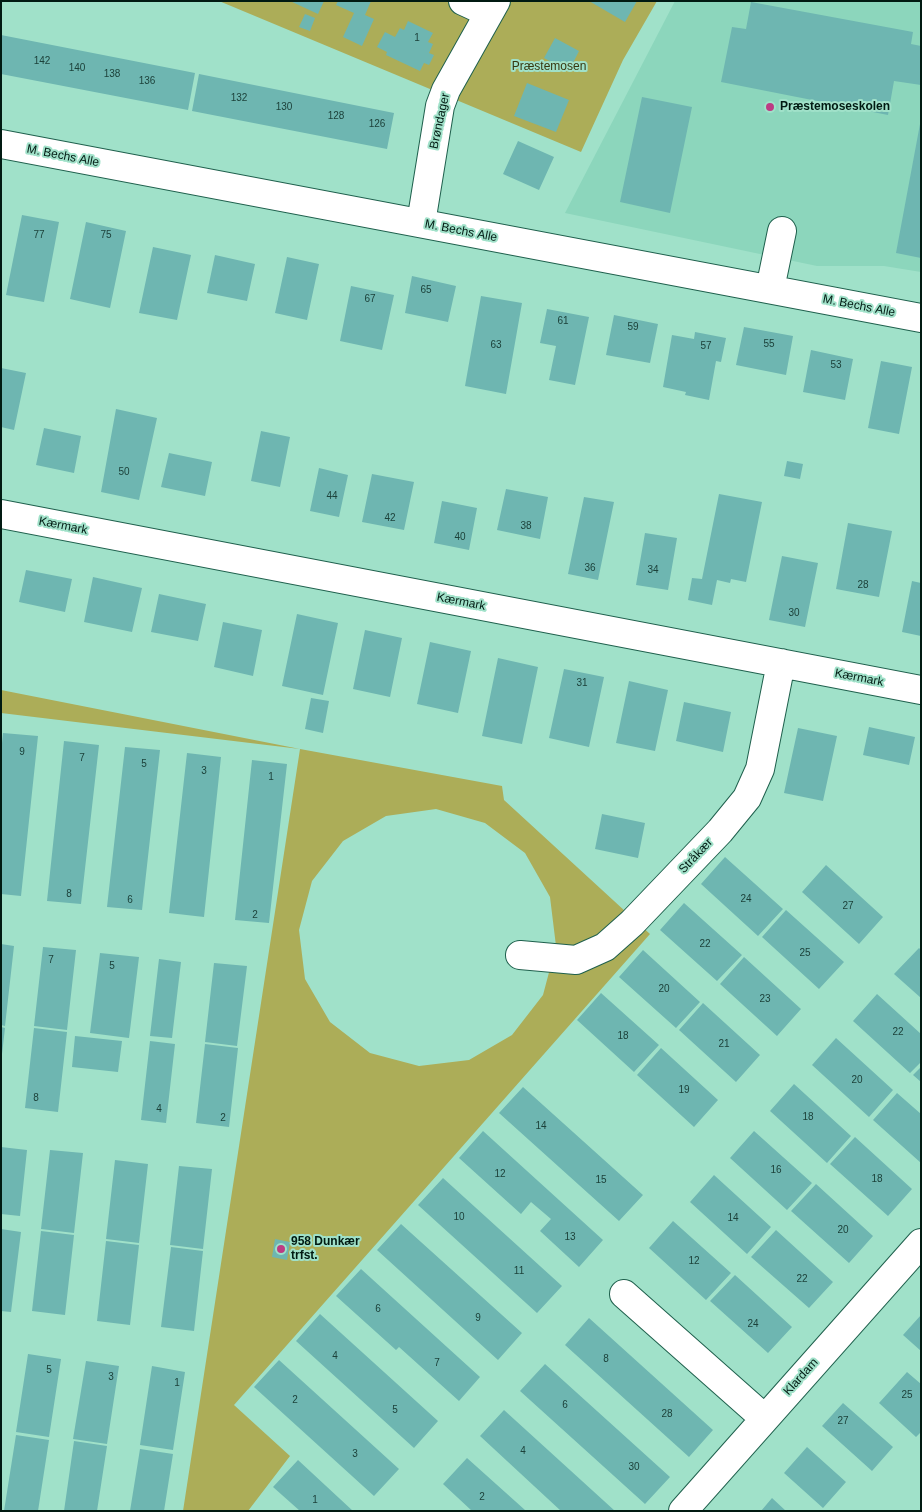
<!DOCTYPE html>
<html>
<head>
<meta charset="utf-8">
<style>
  body { margin:0 }
  #map { position:relative; width:922px; height:1512px; overflow:hidden; background:#a0e1c9; font-family:Arial,sans-serif }
  canvas { display:block }
  .frame { position:absolute; inset:0; border:2px solid #011a12; pointer-events:none }
</style>
</head>
<body>
<div id="map">
<canvas width="922" height="1512"></canvas>
<div class="frame"></div>
</div>
<script>
const ctx = document.querySelector('canvas').getContext('2d');
ctx.lineJoin = 'round';
function fill(path, color) { ctx.fillStyle = color; ctx.fill(path, 'evenodd'); }
const shape = rows => new Path2D(rows.map(r => 'M' + r).join(''));
function trace(path, color, width, dash) { ctx.strokeStyle = color; ctx.lineWidth = width; ctx.lineCap = dash ? 'butt' : 'round'; ctx.setLineDash(dash || []); ctx.stroke(path); }
function write(font, color, halo, rows, align = 'center') {
  ctx.font = font + ' Arial,sans-serif'; ctx.lineWidth = 4; ctx.setLineDash([]); ctx.textBaseline = 'middle'; ctx.strokeStyle = halo; ctx.fillStyle = color; for (const [text, x, y, turn = 0] of rows) {
    ctx.save(); ctx.translate(x, y); ctx.rotate((+turn || 0) * Math.PI / 180); ctx.textAlign = isNaN(turn) ? turn : align; if (halo) ctx.strokeText(text, 0, 0); ctx.fillText(text, 0, 0); ctx.restore();
  }
}
const built = shape([
  [675,1,921,1,921,272,884,266,817,266,565,213]
]);
const green = shape([
  [219,1,657,1,623,60,581,152],
  [1,690,300,749,502,786,504,800,650,934,234,1405,290,1456,248,1511,183,1511,300,749,1,713],
  [436,809,485,823,525,853,550,897,556,946,543,995,512,1035,469,1060,419,1066,370,1053,330,1022,305,979,299,930,312,881,343,841,386,816]
]);
const building = shape([
  [290,1,324,1,318,14],
  [338,1,371,1,365,15,374,19,362,46,343,37,354,13,336,5],
  [589,1,637,1,625,22],
  [751,2,913,32,911,44,921,46,921,85,894,81,888,115,721,82,732,27,746,29],
  [305,14,315,18,310,31,299,27],
  [408,21,433,33,428,42,433,44,429,53,434,55,429,65,424,63,420,71,386,55,387,52,377,47,385,32,395,37,400,28,404,30],
  [1,35,195,73,188,110,1,74],
  [555,38,579,51,569,71,544,58],
  [199,74,394,113,387,149,192,111],
  [527,83,569,100,556,132,514,116],
  [642,97,692,107,670,213,620,202],
  [920,124,921,124,921,258,896,253],
  [518,141,554,157,539,190,503,174],
  [22,215,59,222,44,302,6,295],
  [86,222,126,231,110,308,70,299],
  [153,247,191,255,177,320,139,313],
  [215,255,255,264,247,301,207,293],
  [287,257,319,264,307,320,275,313],
  [412,276,456,286,448,322,405,313],
  [351,286,394,295,382,350,340,341],
  [481,296,522,303,506,394,465,386],
  [547,309,589,317,575,385,549,380,556,346,540,343],
  [614,315,658,324,650,363,606,355],
  [744,327,793,336,786,375,736,365],
  [695,332,726,338,721,362,716,361,709,400,685,395,686,392,663,387,672,335,694,339],
  [811,350,853,359,845,400,803,392],
  [881,361,912,367,899,434,868,428],
  [1,368,26,373,14,430,1,427],
  [116,409,157,418,139,500,101,492],
  [44,428,81,436,74,473,36,465],
  [261,431,290,437,280,487,251,481],
  [169,453,212,462,205,496,161,487],
  [787,461,803,464,800,479,784,476],
  [319,468,348,475,339,517,310,511],
  [372,474,414,482,404,530,362,522],
  [506,489,548,497,540,539,497,530],
  [719,494,762,502,746,582,731,579,730,583,717,580,712,605,688,600,692,578,702,579],
  [584,497,614,502,598,580,568,574],
  [442,501,477,508,469,550,434,543],
  [848,523,892,531,879,597,836,589],
  [645,533,677,538,668,590,636,585],
  [782,556,818,563,805,627,769,620],
  [26,570,72,579,65,612,19,602],
  [93,577,142,588,132,632,84,622],
  [912,581,921,583,921,636,902,632],
  [159,594,206,604,198,641,151,632],
  [297,614,338,623,323,695,282,686],
  [223,622,262,630,253,676,214,667],
  [365,630,402,638,390,697,353,689],
  [430,642,471,651,458,713,417,704],
  [498,658,538,667,522,744,482,736],
  [564,669,604,677,589,747,549,738],
  [629,681,668,690,655,751,616,743],
  [311,698,329,701,323,733,305,729],
  [684,702,731,712,723,752,676,741],
  [869,727,915,737,909,765,863,755],
  [798,728,837,736,823,801,784,793],
  [3,733,38,736,21,896,1,894,1,753],
  [64,741,99,745,81,904,47,901],
  [125,747,160,750,142,910,107,907],
  [187,753,221,757,204,917,169,913],
  [252,760,287,764,269,923,235,920],
  [602,814,645,823,638,858,595,849],
  [725,857,783,909,758,936,701,884],
  [826,865,883,917,859,944,802,892],
  [684,903,742,955,717,981,660,930],
  [786,910,844,962,819,989,762,937],
  [1,944,14,946,5,1026,1,1025],
  [43,947,76,950,67,1030,34,1026],
  [919,948,921,950,921,998,894,974],
  [643,950,700,1002,676,1028,619,977],
  [100,953,139,957,129,1038,90,1033],
  [744,957,801,1009,777,1036,720,984],
  [159,959,181,962,172,1038,150,1036],
  [214,963,247,966,237,1046,205,1042],
  [601,993,659,1045,634,1072,577,1020],
  [877,994,921,1034,921,1062,910,1073,853,1021],
  [703,1003,760,1055,736,1082,679,1030],
  [1,1027,5,1028,2,1054,1,1054],
  [34,1028,67,1032,58,1112,25,1108],
  [75,1036,122,1041,118,1072,72,1067],
  [836,1038,893,1090,869,1117,812,1065],
  [150,1041,175,1044,166,1123,141,1120],
  [205,1044,238,1048,229,1127,196,1123],
  [661,1048,718,1100,694,1127,637,1075],
  [921,1067,921,1082,913,1075],
  [794,1084,851,1136,827,1163,770,1111],
  [523,1087,643,1195,619,1221,499,1113],
  [897,1093,921,1114,921,1163,873,1120],
  [483,1131,603,1240,579,1267,540,1231,551,1219,531,1202,521,1214,459,1158],
  [754,1131,812,1183,787,1210,730,1158],
  [855,1137,912,1189,888,1216,830,1164],
  [1,1147,27,1150,20,1216,1,1214],
  [50,1150,83,1153,74,1233,41,1229],
  [115,1160,148,1164,139,1243,106,1239],
  [179,1166,212,1169,203,1249,170,1245],
  [714,1175,771,1227,747,1254,690,1202],
  [443,1178,562,1286,537,1313,418,1205],
  [816,1184,873,1236,849,1263,791,1211],
  [673,1221,731,1273,706,1300,649,1248],
  [401,1224,522,1333,498,1360,377,1250],
  [1,1229,21,1232,11,1312,1,1311],
  [776,1230,833,1282,809,1308,751,1257],
  [41,1231,74,1235,65,1315,32,1311],
  [275,1239,290,1242,287,1260,272,1257],
  [106,1241,139,1245,130,1325,97,1321],
  [171,1247,203,1251,194,1331,161,1327],
  [361,1269,480,1377,459,1401,399,1347,396,1350,336,1296],
  [735,1275,792,1327,768,1353,710,1301],
  [320,1314,438,1421,414,1448,296,1341],
  [921,1315,921,1351,903,1335],
  [589,1318,713,1430,689,1457,565,1345],
  [28,1354,61,1359,49,1437,16,1432],
  [279,1360,399,1469,374,1496,254,1387],
  [86,1361,119,1366,107,1444,73,1439],
  [545,1364,670,1477,645,1504,520,1391],
  [152,1366,185,1372,173,1450,140,1445],
  [907,1372,921,1384,921,1432,916,1437,879,1403],
  [843,1403,893,1447,872,1471,822,1426],
  [504,1410,615,1511,561,1511,480,1436],
  [16,1435,49,1440,38,1511,4,1511],
  [74,1441,107,1446,97,1511,64,1511],
  [807,1447,846,1482,823,1508,784,1473],
  [140,1449,173,1454,164,1511,130,1511],
  [467,1458,525,1510,524,1511,472,1511,443,1484],
  [298,1460,353,1511,300,1511,273,1487],
  [772,1498,786,1511,761,1511]
]);
const minor = shape([
  [463,1,489,13],
  [1,144,921,318],
  [421,223,440,106,446,90,496,1],
  [770,289,782,231],
  [1,514,921,690],
  [520,955,576,960,605,947,632,923,720,831,747,798,760,769,781,663],
  [624,1294,764,1418],
  [683,1511,921,1243]
]);
const markers = [
  [770,107,5,"#bd3b84"],
  [281,1249,5,"#bd3b84"]
];
const numberNames = [
  ["1",417,38],
  ["142",42,61],
  ["140",77,68],
  ["138",112,74],
  ["136",147,81],
  ["132",239,98],
  ["130",284,107],
  ["128",336,116],
  ["126",377,124],
  ["77",39,235],
  ["75",106,235],
  ["65",426,290],
  ["67",370,299],
  ["61",563,321],
  ["59",633,327],
  ["55",769,344],
  ["63",496,345],
  ["57",706,346],
  ["53",836,365],
  ["50",124,472],
  ["44",332,496],
  ["42",390,518],
  ["38",526,526],
  ["40",460,537],
  ["36",590,568],
  ["34",653,570],
  ["28",863,585],
  ["30",794,613],
  ["31",582,683],
  ["9",22,752],
  ["7",82,758],
  ["5",144,764],
  ["3",204,771],
  ["1",271,777],
  ["8",69,894],
  ["24",746,899],
  ["6",130,900],
  ["27",848,906],
  ["2",255,915],
  ["22",705,944],
  ["25",805,953],
  ["7",51,960],
  ["5",112,966],
  ["20",664,989],
  ["23",765,999],
  ["22",898,1032],
  ["18",623,1036],
  ["21",724,1044],
  ["20",857,1080],
  ["19",684,1090],
  ["8",36,1098],
  ["4",159,1109],
  ["18",808,1117],
  ["2",223,1118],
  ["14",541,1126],
  ["16",776,1170],
  ["12",500,1174],
  ["18",877,1179],
  ["15",601,1180],
  ["10",459,1217],
  ["14",733,1218],
  ["20",843,1230],
  ["13",570,1237],
  ["12",694,1261],
  ["11",519,1271],
  ["22",802,1279],
  ["6",378,1309],
  ["9",478,1318],
  ["24",753,1324],
  ["4",335,1356],
  ["8",606,1359],
  ["7",437,1363],
  ["5",49,1370],
  ["3",111,1377],
  ["1",177,1383],
  ["25",907,1395],
  ["2",295,1400],
  ["6",565,1405],
  ["5",395,1410],
  ["28",667,1414],
  ["27",843,1421],
  ["4",523,1451],
  ["3",355,1454],
  ["30",634,1467],
  ["2",482,1497],
  ["1",315,1500]
];
const parkNames = [
  ["Præstemosen",549,67]
];
const poiNames = [
  ["Præstemoseskolen",780,107],
  ["958 Dunkær",291,1242],
  ["trfst.",291,1256]
];
const streetNames = [
  ["Brøndager",440,121,-78],
  ["M. Bechs Alle",63,156,11],
  ["M. Bechs Alle",461,231,11],
  ["M. Bechs Alle",859,306,11],
  ["Kærmark",63,526,11],
  ["Kærmark",461,602,11],
  ["Kærmark",859,678,11],
  ["Stråkær",696,856,-47],
  ["Klardam",801,1377,-48]
];
fill(built, '#8cd6bc');
fill(green, '#acad58');
fill(building, '#6eb6b1');
trace(minor, '#1f604d', 30);
trace(minor, '#fff', 28);
for (const [x, y, r, color] of markers) { const dot = new Path2D(); dot.arc(x, y, r, 0, 2 * Math.PI); ctx.fillStyle = color; ctx.fill(dot); trace(dot, '#a0e1c9', 2); }
write('10px', '#1c413a', null, numberNames);
write('12px', '#373811', '#a0e1c9', parkNames);
write('bold 12px', '#011a12', '#a0e1c9', poiNames, 'left');
write('12px', '#011a12', '#a0e1c9', streetNames);
</script>
</body>
</html>
